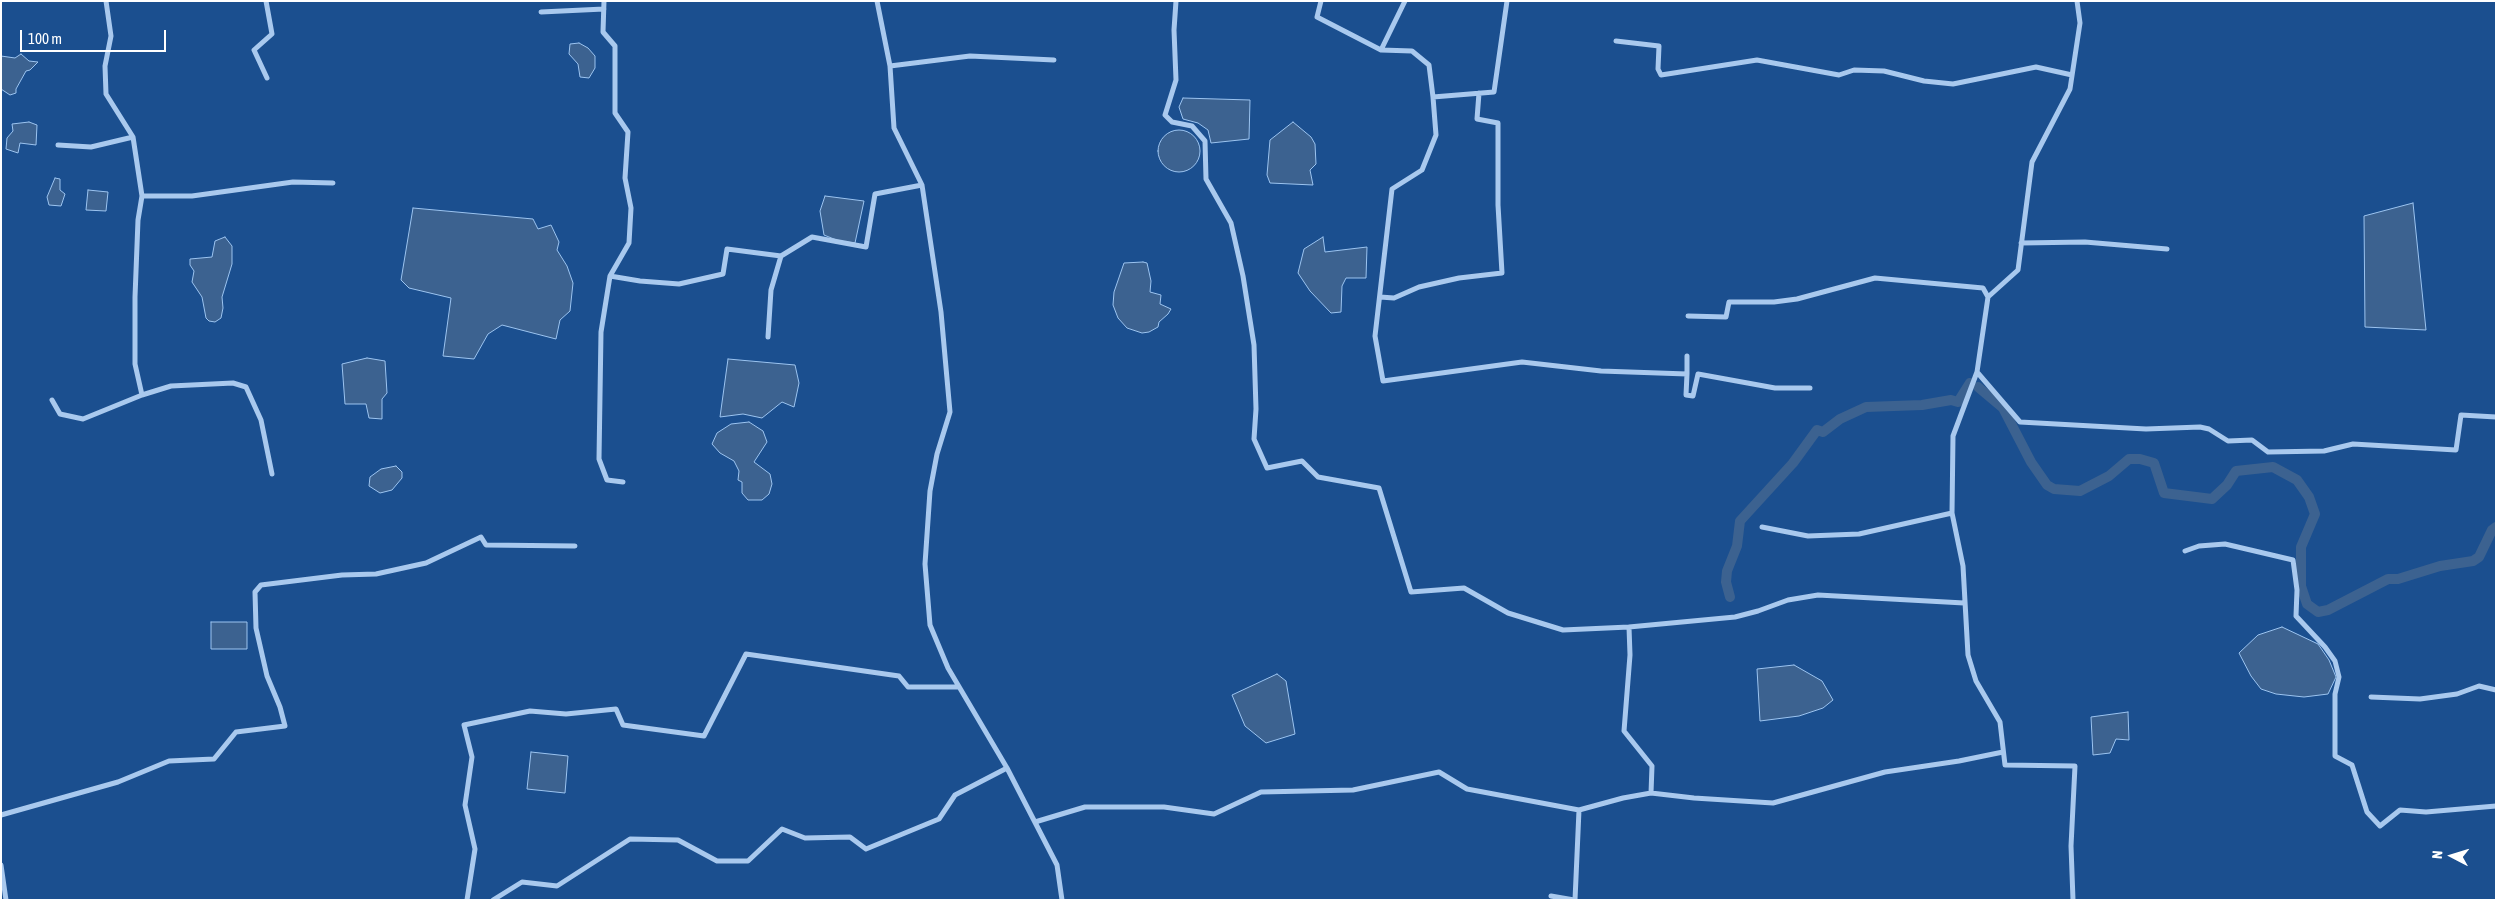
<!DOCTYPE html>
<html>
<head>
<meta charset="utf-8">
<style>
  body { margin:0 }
  #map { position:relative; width:2497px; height:901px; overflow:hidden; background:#1b4f8f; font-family:"Asap Condensed",sans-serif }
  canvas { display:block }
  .frame { position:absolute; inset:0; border:2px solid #fff; pointer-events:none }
  .north { position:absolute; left:2427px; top:831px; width:50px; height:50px; -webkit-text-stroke:4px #1b4f8f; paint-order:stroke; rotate:275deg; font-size:14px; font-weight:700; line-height:20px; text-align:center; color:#fff }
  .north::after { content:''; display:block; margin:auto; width:18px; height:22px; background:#fff; clip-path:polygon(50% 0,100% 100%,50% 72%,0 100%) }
  .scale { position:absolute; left:20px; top:30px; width:146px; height:22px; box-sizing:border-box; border:2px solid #fff; border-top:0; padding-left:6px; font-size:15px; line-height:18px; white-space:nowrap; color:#fff; -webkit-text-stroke:4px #1b4f8f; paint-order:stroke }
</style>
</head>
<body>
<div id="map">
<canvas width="2497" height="901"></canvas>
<div class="frame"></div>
<div class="north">N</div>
<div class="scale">100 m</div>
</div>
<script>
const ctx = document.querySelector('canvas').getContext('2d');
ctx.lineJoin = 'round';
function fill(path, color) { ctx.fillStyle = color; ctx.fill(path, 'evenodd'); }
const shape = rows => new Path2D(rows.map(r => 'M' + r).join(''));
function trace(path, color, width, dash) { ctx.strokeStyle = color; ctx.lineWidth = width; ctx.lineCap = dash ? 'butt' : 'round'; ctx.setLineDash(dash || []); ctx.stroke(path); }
const water = shape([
  [579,43,588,48,595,56,595,68,589,78,580,77,578,64,569,54,570,44,579,43],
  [21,54,29,61,38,62,30,70,26,71,16,89,16,93,10,95,1,89,1,56,15,58,21,54],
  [1183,98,1250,100,1249,139,1211,143,1208,130,1198,123,1183,119,1179,107,1183,98],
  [29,122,37,125,36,145,20,143,18,153,6,149,7,138,13,131,12,124,29,122],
  [1293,122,1311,137,1315,144,1316,164,1310,170,1313,185,1270,183,1267,175,1270,140,1293,122],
  '1158 151a21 21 0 1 1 42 0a21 21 0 1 1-42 0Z',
  [55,178,60,179,60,190,65,194,61,206,49,205,47,197,55,178],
  [88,190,108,192,106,211,86,210,88,190],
  [825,196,864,201,855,243,839,241,824,235,820,211,825,196],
  [2413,203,2426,330,2365,327,2364,216,2413,203],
  [413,208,533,219,538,229,551,225,559,242,557,250,567,266,573,283,570,311,560,320,556,339,502,325,488,334,474,359,443,356,451,298,409,288,401,280,413,208],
  [225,237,232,246,232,264,222,297,223,308,221,318,215,322,209,321,206,318,202,297,192,282,194,271,190,265,190,259,212,257,215,241,225,237],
  [1323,237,1325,252,1367,247,1366,278,1346,278,1342,286,1341,312,1331,313,1310,291,1298,273,1304,249,1323,237],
  [1143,262,1147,263,1151,281,1150,292,1161,295,1160,304,1171,309,1168,314,1159,322,1158,327,1149,332,1142,333,1127,328,1118,318,1113,305,1114,292,1124,263,1143,262],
  [367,358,385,361,387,393,382,399,382,419,369,418,366,404,345,404,342,364,367,358],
  [728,359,795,365,799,383,794,407,782,402,762,418,743,414,720,417,728,359],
  [749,422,763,431,767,442,754,462,770,474,772,484,769,494,762,500,748,500,742,493,742,482,738,480,739,471,734,461,720,453,712,444,717,433,731,424,749,422],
  [396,466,402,472,402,478,392,490,380,493,369,486,370,477,381,469,396,466],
  [211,622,247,622,247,649,211,649,211,622],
  [2282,627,2318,644,2329,660,2336,677,2328,694,2304,697,2276,694,2261,689,2251,676,2239,653,2258,635,2282,627],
  [1794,665,1822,681,1833,700,1823,708,1799,716,1760,721,1757,669,1794,665],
  [1277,674,1286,681,1295,734,1266,743,1245,726,1232,695,1277,674],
  [2128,712,2129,740,2116,739,2110,753,2093,755,2091,717,2128,712],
  [531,752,568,756,565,793,527,789,531,752]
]);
const canal = shape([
  [1978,387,2003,408,2031,462,2047,485,2054,489,2080,491,2109,476,2129,459,2140,459,2154,463,2164,493,2212,499,2227,485,2236,471,2273,467,2297,480,2309,497,2315,514,2301,547,2301,586,2307,604,2318,612,2328,610,2388,579,2398,579,2440,566,2473,561,2479,557,2492,530,2496,527],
  [1730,597,1726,582,1727,571,1737,546,1740,521,1793,463,1817,430,1823,432,1840,419,1866,407,1922,405,1951,400,1958,402,1970,383]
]);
const minor = shape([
  [106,1,111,36,105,66,106,94,133,137,142,196,138,220,135,297,135,364,142,395,171,386,233,383,246,387,261,420,272,474],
  [266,1,272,34,254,50,267,78],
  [604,1,603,32,615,46,615,113,628,132,625,178,631,208,629,243,610,276,601,332,599,459,607,480,623,482],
  [877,1,890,66,894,128,922,185,941,312,950,412,937,454,930,491,925,564,930,625,948,668,1007,768,1057,865,1062,900],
  [1176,1,1174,30,1176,80,1165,115,1172,122,1192,126,1205,141,1206,179,1231,223,1243,276,1254,345,1256,409,1254,439,1267,468,1302,461,1318,477,1379,488,1411,592,1464,588,1508,613,1563,630,1629,627,1630,655,1624,731,1652,766,1651,793],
  [1321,1,1317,17,1381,50,1412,51,1429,65,1433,97],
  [1507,1,1494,92,1433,97,1436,135,1422,170,1392,189,1375,336,1383,381,1522,362,1601,371,1687,374,1687,356],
  [541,12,604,9],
  [1616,41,1659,46,1658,69,1661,75,1757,60,1839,75,1854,70,1884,71,1924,81,1953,84,2036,67,2072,75],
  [1381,50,1405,1],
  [890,66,970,56,1054,60],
  [58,145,91,147,133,137],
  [142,196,192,196,293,182,333,183],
  [2021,243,2085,242,2167,249],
  [610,276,640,281,679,284,723,274,727,249,781,256,812,237,866,247,875,194,922,185],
  [1380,297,1394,298,1419,287,1459,278,1502,273,1498,205,1498,123,1477,119,1479,93],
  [1988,297,2018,270,2032,162,2070,89,2080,23,2077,1],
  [1688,316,1726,317,1729,302,1774,302,1797,299,1875,278,1983,288,1988,297,1977,372,2020,422,2146,429,2200,427,2209,429,2228,441,2252,440,2268,452,2324,451,2353,444,2456,450,2461,415,2496,417],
  [768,337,771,290,781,256],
  [1977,372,1953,436,1952,513,1963,566,1968,655,1976,681,2000,722,2005,765,2075,766,2071,846,2073,900],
  [1687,374,1686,395,1693,396,1698,374,1775,388,1810,388],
  [52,400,60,414,83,419,142,395],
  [1762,527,1808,536,1859,534,1952,513],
  [2185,551,2199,546,2225,544,2293,560,2297,590,2296,616,2325,647,2335,661,2339,677,2335,694,2335,756,2352,765,2367,812,2380,826,2400,810,2426,812,2496,806],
  [1629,627,1735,617,1758,611,1788,600,1818,595,1964,603],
  [2371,697,2420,699,2457,694,2479,686,2496,690],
  [1,815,118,782,169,761,214,759,236,732,285,726,280,707,267,676,256,628,255,592,261,585,342,575,376,574,426,563,481,537,486,545,575,546],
  [1035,822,1085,807,1164,807,1214,814,1261,792,1353,790,1439,772,1467,789,1579,810,1623,798,1651,793,1694,798,1773,803,1885,772,1959,761,2003,752],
  [1,865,6,900],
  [1551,896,1574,900],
  [467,900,475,849,465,805,472,757,464,725,530,711,566,714,616,709,623,725,704,736,746,654,899,676,908,687,959,687],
  [493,900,522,882,557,886,630,839,678,840,717,861,748,861,782,829,805,838,850,837,866,849,939,819,955,795,1007,768],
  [1575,900,1579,810]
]);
fill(water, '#3c6290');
trace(water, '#9cc4f0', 1);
trace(canal, '#3c6290', 10);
trace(minor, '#a9c9ee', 5);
</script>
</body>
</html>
